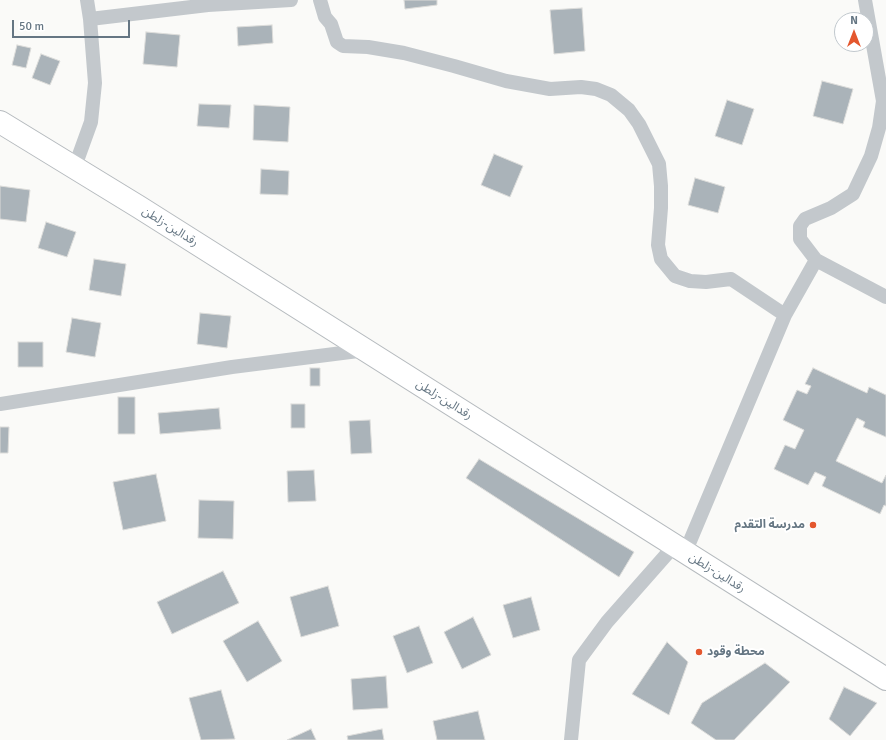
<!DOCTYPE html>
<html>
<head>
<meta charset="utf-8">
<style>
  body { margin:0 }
  #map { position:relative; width:886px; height:740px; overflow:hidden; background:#fafaf8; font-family:Signika,sans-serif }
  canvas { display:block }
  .north { position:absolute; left:834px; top:12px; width:40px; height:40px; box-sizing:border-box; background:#fff; border:1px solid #c1c8cd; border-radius:50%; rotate:0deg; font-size:11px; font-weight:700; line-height:16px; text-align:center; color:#657683 }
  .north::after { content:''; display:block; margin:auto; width:14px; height:18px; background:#e4572e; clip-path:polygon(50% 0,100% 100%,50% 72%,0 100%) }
  .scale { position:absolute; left:12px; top:20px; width:118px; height:18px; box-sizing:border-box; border:2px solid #657683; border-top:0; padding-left:5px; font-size:12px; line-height:14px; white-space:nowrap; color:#657683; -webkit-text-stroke:3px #fff; paint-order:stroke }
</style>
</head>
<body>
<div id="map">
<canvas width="886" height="740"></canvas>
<div class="north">N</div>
<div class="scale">50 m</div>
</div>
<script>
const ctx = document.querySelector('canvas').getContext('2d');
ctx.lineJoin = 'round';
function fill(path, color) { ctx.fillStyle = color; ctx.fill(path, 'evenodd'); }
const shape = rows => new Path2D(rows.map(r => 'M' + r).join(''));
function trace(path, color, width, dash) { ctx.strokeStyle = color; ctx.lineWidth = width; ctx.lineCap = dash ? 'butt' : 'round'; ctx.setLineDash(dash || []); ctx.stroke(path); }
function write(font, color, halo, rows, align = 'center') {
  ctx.font = font + ' Signika,"Noto Sans Arabic",sans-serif'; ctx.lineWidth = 4; ctx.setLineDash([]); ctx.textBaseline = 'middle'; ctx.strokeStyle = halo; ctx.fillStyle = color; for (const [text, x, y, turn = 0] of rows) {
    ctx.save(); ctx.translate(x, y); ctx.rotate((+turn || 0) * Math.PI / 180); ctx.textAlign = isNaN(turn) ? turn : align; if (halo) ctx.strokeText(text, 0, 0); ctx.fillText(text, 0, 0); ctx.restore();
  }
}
const building = shape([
  [404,0,437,0,437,5,405,9,404,0],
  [582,8,585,51,554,54,550,10,582,8],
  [272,25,273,43,238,46,237,27,272,25],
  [146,32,180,35,177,67,143,64,146,32],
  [17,45,31,48,26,68,12,65,17,45],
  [41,54,60,61,50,85,32,78,41,54],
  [822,81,853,89,843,124,813,116,822,81],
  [727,100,754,109,742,145,715,136,727,100],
  [199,104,231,105,229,128,197,126,199,104],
  [254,105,290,107,288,142,253,140,254,105],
  [494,154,523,166,510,197,481,185,494,154],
  [261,169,289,171,288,195,260,194,261,169],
  [695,178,725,187,718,213,688,205,695,178],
  [0,186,30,190,26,222,0,219,0,186],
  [46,222,76,232,67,257,38,248,46,222],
  [94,259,126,264,121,296,89,290,94,259],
  [200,313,231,316,227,348,197,344,200,313],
  [72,318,101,323,95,357,66,352,72,318],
  [18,342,43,342,43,367,18,367,18,342],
  [310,368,320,368,320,386,310,386,310,368],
  [813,368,867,393,869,387,886,395,886,437,863,427,865,422,857,418,836,461,882,483,886,475,886,506,884,505,880,514,822,486,826,477,815,472,808,485,774,469,785,445,795,449,804,430,783,420,797,390,807,394,811,386,805,384,813,368],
  [118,397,135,397,135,434,118,434,118,397],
  [291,404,305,404,305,428,291,428,291,404],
  [219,408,221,429,160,434,158,413,219,408],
  [370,420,372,453,351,454,349,421,370,420],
  [0,427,9,427,8,453,0,453,0,427],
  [479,459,634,552,619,577,466,478,479,459],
  [314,470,316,501,288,502,287,471,314,470],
  [156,474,166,521,123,530,113,482,156,474],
  [199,500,234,501,233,539,198,538,199,500],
  [223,571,239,603,172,634,157,602,223,571],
  [328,586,339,626,301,637,290,597,328,586],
  [531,597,540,630,513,638,503,605,531,597],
  [473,617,491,655,462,669,444,632,473,617],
  [258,621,282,661,247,682,223,641,258,621],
  [419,626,433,663,407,673,393,636,419,626],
  [667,642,688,662,669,715,632,694,667,642],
  [765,663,790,682,734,740,716,740,691,723,702,703,765,663],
  [386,676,388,708,353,710,351,679,386,676],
  [844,687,877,703,850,736,829,719,844,687],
  [221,690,235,739,201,740,189,698,221,690],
  [478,711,485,740,437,740,433,721,478,711],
  [311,729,316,740,287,740,311,729],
  [382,729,384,740,348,740,347,736,382,729]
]);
const minor = shape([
  [320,0,325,17,331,24,337,42,343,46,368,47,404,53,454,66,506,81,550,89,581,87,596,89,611,95,629,110,639,124,659,164,661,186,661,208,658,245,661,259,675,276,690,281,706,282,731,279,785,315],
  [865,0,883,101,879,128,871,156,853,194,831,208,805,219,800,226,800,239,816,260,886,297],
  [90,19,208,5,291,0],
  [74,169,91,122,95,83,90,19,87,0],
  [0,404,232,367,366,350],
  [685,553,785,315,816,260],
  [571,740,579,660,607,622,674,546]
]);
const primary = shape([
  [0,122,139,207,886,679]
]);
const markers = [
  [813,525,4,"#e4572e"],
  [699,652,4,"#e4572e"]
];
const streetNames = [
  ["رقدالين-زلطن",170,227,32],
  ["رقدالين-زلطن",444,400,32],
  ["رقدالين-زلطن",717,573,32]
];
const poiNames = [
  ["مدرسة التقدم",805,525],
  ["محطة وقود",707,652,"left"]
];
fill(building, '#aab3b9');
trace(building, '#dcdcda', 1);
trace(primary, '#b5babe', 24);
trace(minor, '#c3c8cc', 14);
trace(primary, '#fff', 22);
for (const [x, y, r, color] of markers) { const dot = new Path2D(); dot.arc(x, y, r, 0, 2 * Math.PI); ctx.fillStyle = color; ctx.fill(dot); trace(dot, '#fff', 1.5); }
write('12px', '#657683', '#fff', streetNames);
write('bold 12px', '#657683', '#fff', poiNames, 'right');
</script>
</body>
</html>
